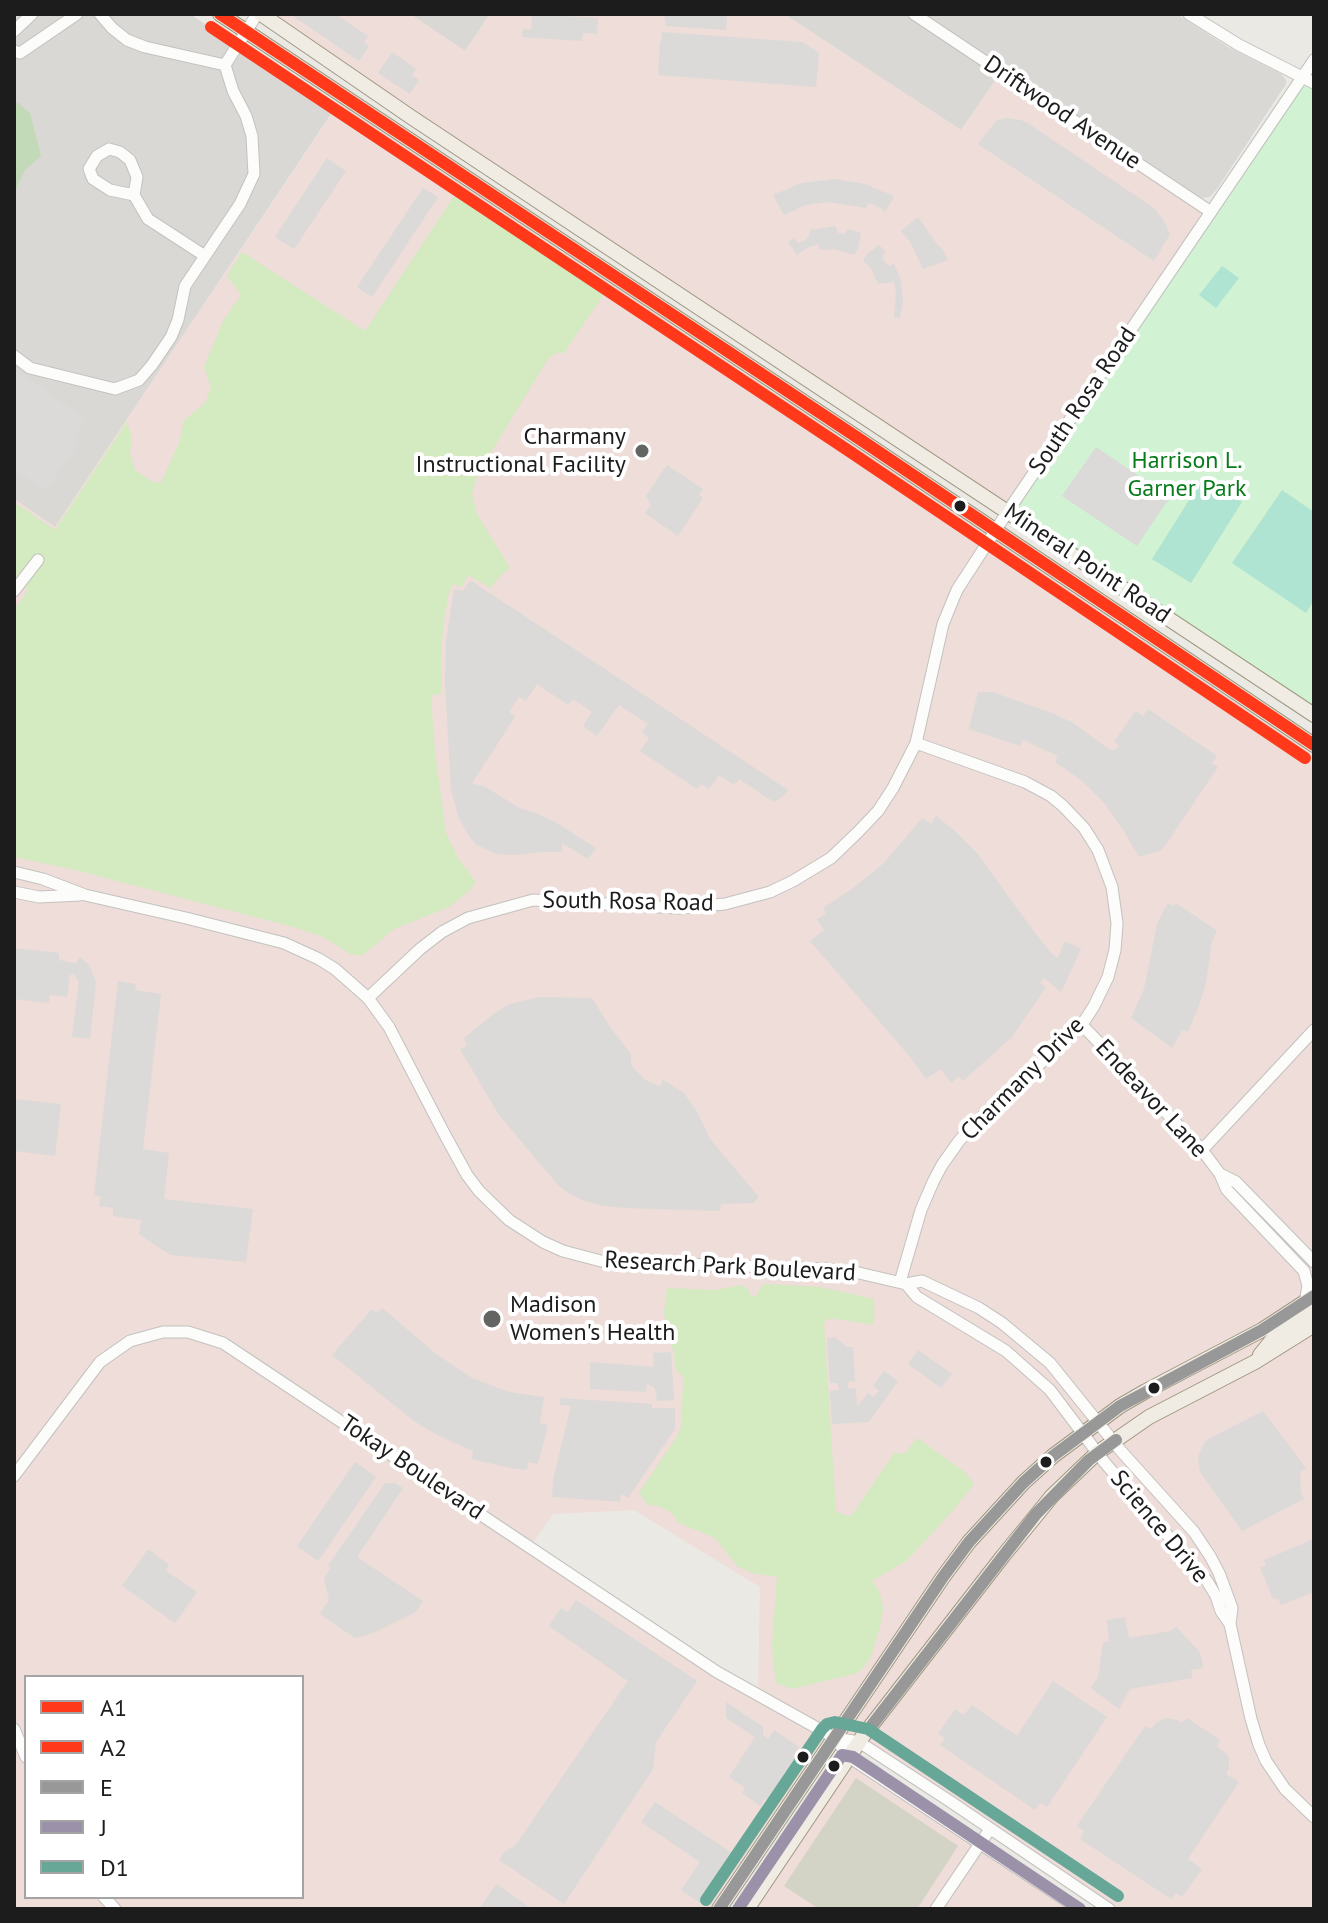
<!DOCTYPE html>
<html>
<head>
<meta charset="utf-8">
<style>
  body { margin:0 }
  #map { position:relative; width:1328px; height:1923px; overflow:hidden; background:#ebe9e4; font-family:"PT Sans",sans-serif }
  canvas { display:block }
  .frame { position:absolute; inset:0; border:16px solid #1c1c1c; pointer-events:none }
  .legend { position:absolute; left:24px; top:1675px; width:280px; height:224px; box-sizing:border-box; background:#fff; border:2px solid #a4a4a4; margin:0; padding:10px 14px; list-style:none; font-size:24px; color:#1c1c1c }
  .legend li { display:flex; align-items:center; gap:16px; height:40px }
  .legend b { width:40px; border:2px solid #a4a4a4 }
</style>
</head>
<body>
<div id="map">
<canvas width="1328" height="1923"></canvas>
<div class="frame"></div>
<ul class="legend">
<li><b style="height:10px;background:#ff391a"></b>A1</li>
<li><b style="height:10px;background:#ff391a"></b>A2</li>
<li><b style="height:10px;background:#989898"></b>E</li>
<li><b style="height:10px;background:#9b92aa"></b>J</li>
<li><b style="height:10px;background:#67a797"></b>D1</li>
</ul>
</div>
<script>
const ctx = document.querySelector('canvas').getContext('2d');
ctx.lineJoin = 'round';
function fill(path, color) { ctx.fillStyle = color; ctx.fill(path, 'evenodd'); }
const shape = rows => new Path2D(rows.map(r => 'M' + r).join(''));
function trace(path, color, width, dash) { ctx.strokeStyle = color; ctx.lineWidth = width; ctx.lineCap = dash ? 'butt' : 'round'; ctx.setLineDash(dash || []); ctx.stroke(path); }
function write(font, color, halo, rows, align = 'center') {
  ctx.font = font + ' "PT Sans",sans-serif'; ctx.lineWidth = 8; ctx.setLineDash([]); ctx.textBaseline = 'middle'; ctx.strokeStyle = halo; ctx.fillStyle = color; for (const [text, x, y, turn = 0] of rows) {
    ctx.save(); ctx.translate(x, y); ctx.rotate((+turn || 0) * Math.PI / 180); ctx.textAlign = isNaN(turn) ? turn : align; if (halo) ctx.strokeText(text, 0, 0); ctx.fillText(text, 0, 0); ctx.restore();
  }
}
const residential = shape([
  [14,14,190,14,333,111,55,527,14,499],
  [410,14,490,14,465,51],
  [784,14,1177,14,1228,47,1281,74,1286,80,1286,84,1217,189,1210,197,1203,198,1197,196,1004,68,961,130]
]);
const commercial = shape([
  [261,14,410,14,465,51,490,14,784,14,961,130,1001,72,1211,212,1008,511],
  [343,97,1314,745,1314,1909,1109,1909,859,1742,832,1740,719,1909,14,1909,14,499,55,527],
  [634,1510,760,1587,758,1694,530,1547,553,1514],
  [26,1677,302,1677,302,1897,26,1897],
  [849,1757,1079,1909,747,1909]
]);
const construction = shape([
  [856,1778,958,1846,917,1909,819,1909,784,1886]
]);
const grass = shape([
  [457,192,606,291,564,353,556,353,548,359,477,475,472,495,477,514,510,568,501,575,491,588,468,575,462,587,453,584,449,593,444,620,441,652,442,694,431,695,435,753,446,833,458,858,476,882,469,891,449,907,394,929,363,955,352,955,323,937,293,927,71,869,14,857,14,610,28,590,14,582,14,502,55,530,127,422,132,438,130,453,135,470,153,482,161,483,179,443,184,420,205,403,211,387,204,367,223,321,241,295,227,276,242,252,365,331],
  [765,1284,820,1287,874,1299,874,1325,837,1319,828,1319,824,1323,836,1511,847,1516,852,1515,895,1452,901,1454,905,1453,917,1438,965,1472,974,1484,955,1508,914,1553,906,1561,872,1581,880,1593,883,1608,881,1622,871,1657,864,1667,858,1673,792,1689,776,1683,773,1661,772,1644,777,1577,751,1573,737,1566,715,1538,679,1523,671,1512,658,1506,648,1505,639,1493,678,1435,682,1423,681,1409,684,1378,675,1368,674,1352,667,1336,664,1312,667,1288,715,1290,742,1285,749,1290,751,1296,756,1297,760,1288]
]);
const forest = shape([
  [17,102,30,113,41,156,25,170,14,193,14,107]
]);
const park = shape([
  [1302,77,1314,83,1314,715,1008,511]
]);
const pitch = shape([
  [1222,266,1239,278,1216,308,1199,295],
  [1203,478,1242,502,1191,583,1152,559],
  [1282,490,1314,512,1314,600,1306,613,1232,563]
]);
const parking = shape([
  [290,14,335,14,368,36,364,42,369,46,359,61],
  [532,14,598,18,597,34,583,33,582,41,522,37,523,29,531,30],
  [664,14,727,16,726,30,666,26],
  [662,32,802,42,819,53,816,87,658,75,660,42,661,41],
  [392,52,416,69,412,75,419,80,410,94,378,73],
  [1007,118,1021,120,1029,124,1154,208,1163,219,1170,234,1154,261,978,144,997,120],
  [327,158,346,171,294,249,275,237],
  [834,179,865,184,894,196,885,212,881,208,869,203,866,208,828,202,806,205,784,215,773,195,802,183],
  [423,188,438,197,372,297,357,287],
  [918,217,939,247,941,247,948,260,923,269,910,242,901,231],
  [835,226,838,233,845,234,848,229,861,233,858,249,854,255,835,249,821,250,818,244,807,248,797,255,788,242,793,238,799,243,807,239,810,234,810,230],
  [879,245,886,252,883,255,883,260,889,266,894,264,901,280,903,300,900,318,894,317,896,293,894,282,878,284,872,270,863,260,866,255],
  [14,369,86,419,74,437,80,442,46,491,14,470],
  [1096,447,1170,497,1137,546,1062,496],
  [667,465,703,489,699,495,703,498,678,536,645,513,651,505,646,496],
  [470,580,788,790,784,796,774,802,739,779,734,785,719,775,709,789,701,784,697,789,640,751,649,738,642,732,648,724,619,705,597,736,583,726,592,712,573,699,568,705,537,684,526,701,519,697,509,712,515,717,472,783,476,785,484,786,519,808,539,814,557,823,596,848,588,859,562,843,562,852,541,852,515,855,497,854,477,845,469,836,458,816,451,789,445,682,446,641,454,589,463,591],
  [978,692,992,692,1052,713,1073,723,1109,749,1114,750,1120,746,1114,742,1136,711,1143,716,1148,709,1217,756,1212,763,1218,767,1162,850,1139,857,1125,833,1105,804,1081,780,1055,762,1058,756,1023,740,1020,746,969,729],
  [936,816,955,831,978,854,1035,933,1052,954,1058,958,1065,941,1081,949,1061,992,1044,978,1040,983,1046,987,1012,1037,963,1081,959,1076,951,1083,941,1069,926,1079,910,1057,810,941,824,930,817,919,826,914,823,908,852,889,883,864,922,818,931,824],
  [1168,903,1174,906,1176,903,1217,931,1212,941,1206,983,1199,1006,1188,1032,1182,1030,1172,1048,1131,1018,1144,989,1157,924],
  [14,948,59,953,59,960,76,963,80,957,89,965,96,982,90,1039,72,1037,79,982,74,974,70,975,67,997,50,995,49,1003,14,999],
  [118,981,136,984,135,990,161,994,143,1149,169,1153,164,1199,253,1209,246,1262,170,1255,139,1234,141,1220,113,1216,113,1208,99,1206,101,1197,94,1195],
  [539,997,592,998,610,1027,631,1054,631,1065,645,1080,660,1086,663,1080,684,1093,696,1110,710,1139,759,1197,753,1203,721,1204,720,1211,624,1208,598,1205,583,1200,570,1194,559,1186,499,1115,460,1049,467,1046,464,1038,496,1012,510,1004],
  [14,1099,61,1104,55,1156,14,1151],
  [382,1308,436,1354,472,1378,509,1392,544,1397,540,1423,548,1425,538,1464,528,1462,527,1470,510,1468,472,1459,473,1451,437,1435,414,1421,332,1355,372,1309,377,1313],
  [835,1337,847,1347,853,1347,855,1381,848,1382,848,1389,856,1388,857,1407,868,1393,874,1397,879,1391,873,1386,884,1371,898,1381,869,1422,832,1424,830,1391,839,1390,838,1383,830,1383,827,1338],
  [918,1350,952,1374,941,1388,908,1364],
  [671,1352,674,1400,657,1401,655,1388,647,1384,646,1392,590,1389,590,1362,654,1367,653,1353],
  [560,1398,652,1404,652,1408,675,1408,675,1429,628,1498,621,1494,620,1502,552,1497,553,1480,571,1406,560,1405],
  [1263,1411,1306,1468,1300,1472,1301,1493,1304,1499,1242,1531,1200,1472,1198,1457,1205,1442,1210,1438],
  [355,1462,376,1477,318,1561,297,1546],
  [385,1483,395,1483,403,1488,357,1557,423,1601,416,1612,371,1634,355,1638,320,1614,329,1600,324,1578,331,1568,328,1566],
  [1314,1539,1314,1592,1281,1605,1278,1598,1273,1599,1260,1567,1266,1565,1264,1560],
  [148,1549,169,1565,166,1571,197,1592,175,1623,122,1586],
  [576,1600,697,1681,656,1742,653,1769,564,1904,499,1860,505,1851,515,1846,628,1681,549,1626,561,1608,568,1612],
  [1125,1617,1129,1638,1171,1631,1176,1627,1198,1650,1201,1656,1203,1668,1191,1670,1192,1678,1130,1689,1119,1709,1091,1688,1098,1677,1103,1642,1109,1641,1107,1620],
  [1053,1681,1107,1717,1047,1807,1040,1803,1035,1810,940,1745,945,1738,938,1734,955,1709,964,1715,972,1705,1017,1736],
  [726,1702,763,1727,763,1735,767,1738,769,1738,774,1730,799,1747,793,1756,800,1760,771,1802,765,1798,760,1806,742,1793,745,1788,729,1777,755,1737,726,1718],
  [1166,1718,1177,1720,1182,1723,1187,1718,1220,1740,1217,1747,1227,1754,1229,1759,1229,1768,1226,1774,1239,1782,1188,1859,1202,1869,1182,1897,1176,1893,1171,1899,1080,1839,1084,1831,1077,1826,1145,1726,1151,1729,1157,1722],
  [655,1802,735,1855,702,1904,681,1890,700,1862,641,1822],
  [496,1884,532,1909,479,1909]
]);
const minor = shape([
  [100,14,112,28,127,40,145,47,225,65],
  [914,14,1211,212],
  [1189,14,1239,45,1314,83],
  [14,31,32,14],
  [14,51,20,53,77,14],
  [109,149,120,152,130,160,137,177,134,195,110,190,93,179,89,169,97,156,109,149],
  [134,195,148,219,205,256],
  [14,356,30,368,115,389,139,380,152,365,171,337,178,320,185,286,240,204,254,174,252,136,246,116,233,91,225,65,257,14],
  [14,591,38,560],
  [14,872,43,879,85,895,186,918,284,943,319,959,335,969,368,998,389,1027,445,1135,467,1175,479,1191,509,1220,543,1242,563,1251,601,1261,825,1269,859,1273,906,1284,922,1281,979,1308,1002,1323,1050,1363,1121,1451,1194,1532,1210,1556,1219,1573,1232,1608,1230,1624,1251,1719,1259,1745,1266,1761,1285,1789,1314,1817],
  [14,892,39,897,80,895],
  [368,998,420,949,442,932,468,918,533,900,679,908,725,904,770,892,793,881,831,858,858,832,878,811,893,788,916,743,943,624,957,590,1008,511,1314,60],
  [1081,1024,1202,1150,1220,1174,1227,1190,1304,1271,1308,1286,1305,1302],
  [1202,1150,1314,1030],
  [1220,1174,1236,1182,1314,1262],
  [900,1282,921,1210,933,1182,942,1165,959,1141,976,1122,1066,1040,1085,1020,1094,1006,1108,977,1115,950,1117,923,1112,887,1098,850,1084,828,1063,806,1051,796,1025,782,916,743],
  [906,1284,917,1297,1006,1351,1050,1390,1105,1463,1207,1581,1216,1596,1221,1611,1230,1624],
  [14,1476,100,1362,130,1341,163,1332,188,1332,223,1343,717,1672,835,1738,859,1742,948,1800,1109,1909],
  [14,1729,26,1757],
  [835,1738,849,1757,1079,1909],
  [104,1897,115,1909],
  [936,1909,990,1829]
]);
const major = shape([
  [220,14,858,438,1314,745],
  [261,14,411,117,1314,715],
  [1260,1355,1277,1334,1314,1309],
  [719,1909,943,1577,969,1542,1024,1482,1053,1456,1120,1406,1146,1391,1262,1330,1314,1296],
  [747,1909,863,1736,1003,1556,1052,1496,1097,1453,1149,1417,1255,1362,1314,1325]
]);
const bus1 = shape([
  [220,14,858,438,1314,745]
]);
const bus2 = shape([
  [211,27,849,451,1305,758]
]);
const bus3 = shape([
  [869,1729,1036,1514,1089,1460,1116,1440],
  [719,1909,943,1577,969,1542,1024,1482,1053,1456,1120,1406,1262,1330,1314,1296]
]);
const bus4 = shape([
  [738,1909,842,1755,853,1757,1080,1909]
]);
const bus5 = shape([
  [706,1900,822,1729,827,1724,835,1722,868,1729,1118,1896]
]);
const markers = [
  [642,451,8,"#646462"],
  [960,506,7,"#1c1c1c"],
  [492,1319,10,"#646462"],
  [1154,1388,7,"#1c1c1c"],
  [1046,1462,7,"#1c1c1c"],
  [803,1757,7,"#1c1c1c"],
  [834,1766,7,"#1c1c1c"]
];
const streetNames = [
  ["Driftwood Avenue",1062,113,34],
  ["South Rosa Road",1083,401,-56],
  ["Mineral Point Road",1087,564,34],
  ["South Rosa Road",628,902,1],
  ["Charmany Drive",1023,1079,-45],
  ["Endeavor Lane",1151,1099,47],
  ["Research Park Boulevard",730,1267,3],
  ["Tokay Boulevard",412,1468,34],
  ["Science Drive",1159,1527,50]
];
const poiNames = [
  ["Charmany",626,437],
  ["Instructional Facility",626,465],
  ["Madison",510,1305,"left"],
  ["Women's Health",510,1333,"left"]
];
const parkNames = [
  ["Harrison L.",1187,461],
  ["Garner Park",1187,489]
];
fill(residential, '#dad8d5');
fill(commercial, '#eeddd8');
fill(construction, '#d3d4c5');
fill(grass, '#d4eac1');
fill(forest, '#c2dab8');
fill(park, '#d1f2d3');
fill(pitch, '#aee4d1');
fill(parking, '#dbdad8');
trace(minor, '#c3c2c0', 13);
trace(major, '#a09881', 16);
trace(minor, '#fcfcfb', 11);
trace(major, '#f0ece3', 14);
trace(bus1, '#ff391a', 12);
trace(bus2, '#ff391a', 12);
trace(bus3, '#989898', 12);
trace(bus4, '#9b92aa', 12);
trace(bus5, '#67a797', 12);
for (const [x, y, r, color] of markers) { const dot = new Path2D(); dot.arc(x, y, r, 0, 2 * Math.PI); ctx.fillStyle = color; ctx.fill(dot); trace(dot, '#fff', 3); }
write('24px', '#1c1c1c', '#fff', streetNames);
write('24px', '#1c1c1c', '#fff', poiNames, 'right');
write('24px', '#087b1a', '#fff', parkNames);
</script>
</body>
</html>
